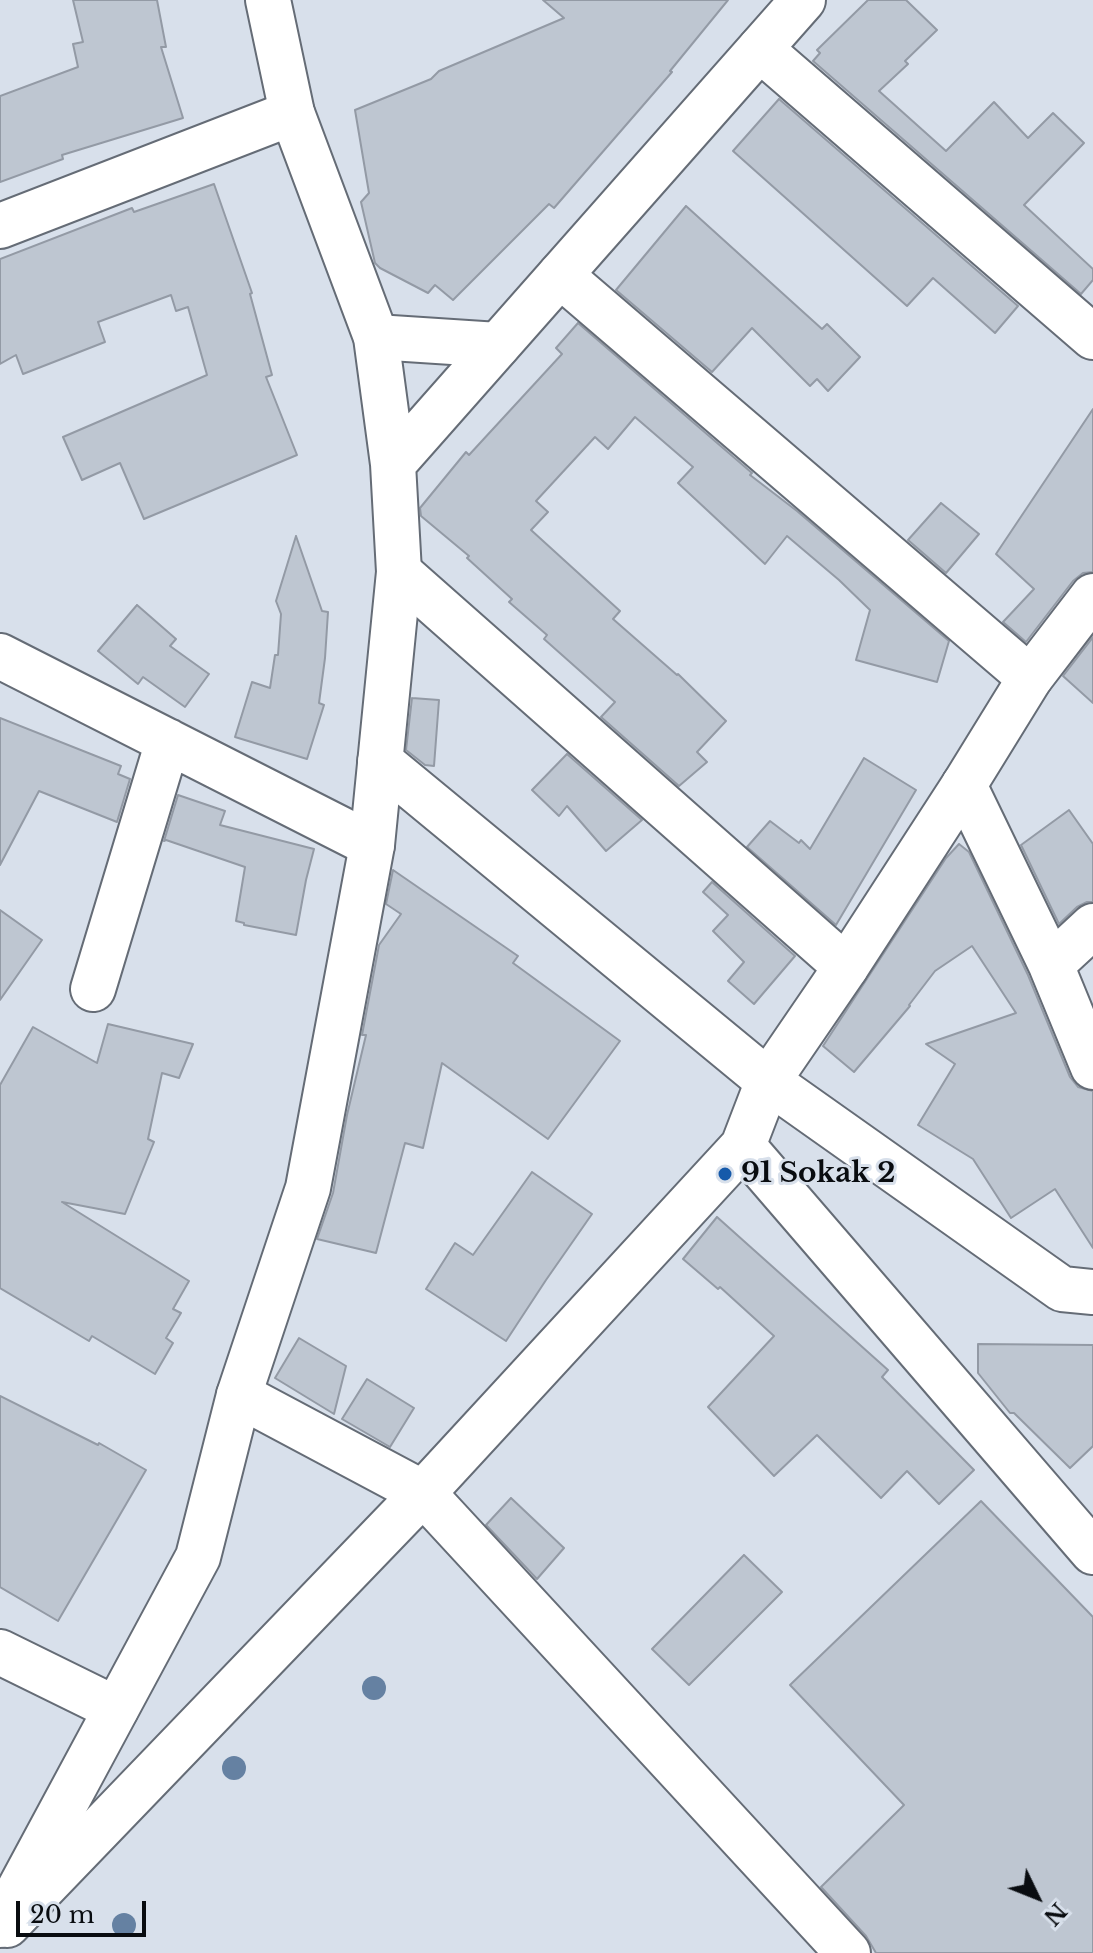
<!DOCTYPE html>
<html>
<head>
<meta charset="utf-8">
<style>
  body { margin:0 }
  #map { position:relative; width:1093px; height:1953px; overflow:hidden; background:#d8e0eb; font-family:"Libre Baskerville",serif }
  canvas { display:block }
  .north { position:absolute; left:997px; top:1857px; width:80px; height:80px; -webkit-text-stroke:6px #d8e0eb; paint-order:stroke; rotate:133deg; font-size:22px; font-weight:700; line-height:32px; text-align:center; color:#090c10 }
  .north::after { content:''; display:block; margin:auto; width:28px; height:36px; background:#090c10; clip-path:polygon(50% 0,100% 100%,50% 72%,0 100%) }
  .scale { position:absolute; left:16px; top:1901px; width:130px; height:36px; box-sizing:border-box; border:4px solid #090c10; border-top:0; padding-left:10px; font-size:24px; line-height:28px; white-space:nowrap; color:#090c10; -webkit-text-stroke:6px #d8e0eb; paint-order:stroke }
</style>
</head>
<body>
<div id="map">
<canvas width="1093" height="1953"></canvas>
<div class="north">N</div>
<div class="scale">20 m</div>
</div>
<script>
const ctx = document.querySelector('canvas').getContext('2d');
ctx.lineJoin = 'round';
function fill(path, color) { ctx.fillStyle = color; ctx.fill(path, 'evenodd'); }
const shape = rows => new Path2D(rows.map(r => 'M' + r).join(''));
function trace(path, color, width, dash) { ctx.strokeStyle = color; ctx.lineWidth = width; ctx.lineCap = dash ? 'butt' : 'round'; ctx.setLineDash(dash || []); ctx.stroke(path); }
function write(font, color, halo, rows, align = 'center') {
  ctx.font = font + ' "Libre Baskerville",serif'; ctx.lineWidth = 6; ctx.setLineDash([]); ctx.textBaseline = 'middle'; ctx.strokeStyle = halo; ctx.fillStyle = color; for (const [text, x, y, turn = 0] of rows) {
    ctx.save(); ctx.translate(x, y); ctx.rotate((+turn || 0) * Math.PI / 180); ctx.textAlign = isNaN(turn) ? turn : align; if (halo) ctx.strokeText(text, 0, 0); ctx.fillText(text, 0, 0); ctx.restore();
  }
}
const building = shape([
  [73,0,157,0,166,47,161,47,183,118,62,155,63,159,0,182,0,96,78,67,73,44,83,42,73,0],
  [543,0,728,0,670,71,672,72,554,208,549,204,453,300,435,285,428,293,380,268,375,263,361,202,369,193,355,110,431,79,439,71,564,18,543,0],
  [868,0,906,0,937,30,905,61,908,64,879,91,946,151,994,102,1028,138,1053,113,1084,143,1024,205,1093,269,1093,280,1081,294,813,61,820,53,817,50,868,0],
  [779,99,1018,306,995,333,933,278,907,306,733,151,779,99],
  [214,184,252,293,250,294,272,375,266,377,297,455,144,519,120,463,82,480,63,437,207,375,188,307,176,311,171,295,98,322,105,342,23,374,16,355,0,364,0,259,132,208,134,212,214,184],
  [686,206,822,329,827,324,860,357,828,391,817,379,810,386,752,328,712,372,616,290,686,206],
  [578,323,752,473,750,475,797,511,949,641,937,682,856,660,870,610,839,580,787,536,765,564,678,483,693,467,635,417,608,449,595,437,536,501,548,512,531,530,620,611,613,619,677,675,678,674,726,721,697,752,707,762,679,786,601,717,615,702,544,639,547,635,509,602,512,599,467,558,469,556,421,516,420,508,466,452,469,455,562,354,556,348,578,323],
  [1093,409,1093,572,1083,573,1073,581,1026,642,1003,622,1034,589,996,554,1093,409],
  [941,503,979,534,946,573,908,540,941,503],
  [296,536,322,611,328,612,325,658,319,703,324,705,307,759,235,737,252,682,270,688,275,655,278,655,281,614,276,601,296,536],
  [137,605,176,639,170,646,209,674,185,707,143,677,138,684,98,651,137,605],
  [1093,637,1093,703,1063,676,1093,637],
  [412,698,439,700,434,766,425,765,406,750,412,698],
  [0,718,121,766,118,774,130,779,117,822,39,791,0,865,0,718],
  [567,754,642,820,606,851,567,806,559,816,532,790,567,754],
  [864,758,916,790,836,925,747,847,770,821,799,843,801,840,810,849,864,758],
  [178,795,225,811,220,825,314,849,306,880,296,935,244,925,244,923,236,921,245,867,166,840,164,841,178,795],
  [1069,810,1093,844,1093,902,1087,902,1077,907,1059,924,1021,845,1069,810],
  [959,844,969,852,1028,975,1070,1077,1078,1087,1093,1091,1093,1248,1055,1189,1011,1218,973,1159,918,1125,955,1064,926,1044,1016,1013,972,946,935,971,909,1005,910,1006,854,1072,823,1046,946,858,959,844],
  [393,870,518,956,513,963,620,1041,548,1139,442,1063,423,1148,405,1143,376,1253,317,1239,333,1193,347,1115,366,1035,362,1035,379,945,401,914,386,904,393,870],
  [712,882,795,956,754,1004,728,981,744,962,713,931,728,915,703,892,712,882],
  [0,910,42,940,0,1000,0,910],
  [108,1024,193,1044,179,1078,162,1073,148,1139,154,1142,125,1214,62,1202,189,1281,173,1309,181,1313,166,1338,173,1343,155,1374,92,1336,89,1341,0,1288,0,1085,33,1027,97,1063,108,1024],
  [532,1172,592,1214,546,1280,506,1341,426,1289,455,1243,473,1255,532,1172],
  [717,1217,888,1370,882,1377,974,1470,939,1504,907,1471,881,1498,817,1435,774,1476,708,1407,774,1336,720,1287,718,1289,683,1259,717,1217],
  [299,1338,346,1366,334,1414,275,1378,299,1338],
  [978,1344,1093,1345,1093,1446,1070,1468,1014,1413,1010,1413,978,1373,978,1344],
  [367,1379,414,1408,390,1447,342,1419,367,1379],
  [0,1396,98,1445,99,1443,146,1470,58,1621,0,1587,0,1396],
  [511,1498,564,1548,537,1579,486,1525,511,1498],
  [981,1501,1093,1617,1093,1953,876,1953,866,1936,821,1887,904,1805,790,1685,981,1501],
  [744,1555,782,1592,689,1685,652,1649,744,1555]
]);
const minor = shape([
  [760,49,1093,337],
  [0,226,292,113],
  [560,275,1030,678],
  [376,337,498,345],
  [399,572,846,967],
  [0,656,372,845],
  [964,785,1051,965,1093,1067],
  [1051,965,1093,926],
  [93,989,168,741],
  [743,1146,1093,1552],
  [239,1395,423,1493,848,1953],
  [0,1652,116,1709],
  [7,1925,423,1493,743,1146,768,1081]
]);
const tertiary = shape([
  [393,464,803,0],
  [380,761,768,1081,1062,1289,1093,1292],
  [768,1081,846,967,964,785,1030,678,1093,596],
  [0,1925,198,1557,239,1395,308,1188,372,845,399,572,393,464,376,337,292,113,268,0]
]);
const trees = [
  [374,1688],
  [234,1768],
  [124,1925]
];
const markers = [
  [725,1174,8,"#165aaa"]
];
const poiNames = [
  ["91 Sokak 2",741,1174]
];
fill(building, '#bec6d1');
trace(building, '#939aa5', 2);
trace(minor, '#656c76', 48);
trace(tertiary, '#656c76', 48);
trace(minor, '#fff', 44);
trace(tertiary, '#fff', 44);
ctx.fillStyle = '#6581a2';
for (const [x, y] of trees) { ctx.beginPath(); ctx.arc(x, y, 12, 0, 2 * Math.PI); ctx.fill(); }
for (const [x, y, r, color] of markers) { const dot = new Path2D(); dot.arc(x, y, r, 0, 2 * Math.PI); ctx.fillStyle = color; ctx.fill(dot); trace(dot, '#d8e0eb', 3); }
write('bold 28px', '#090c10', '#d8e0eb', poiNames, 'left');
</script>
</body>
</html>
